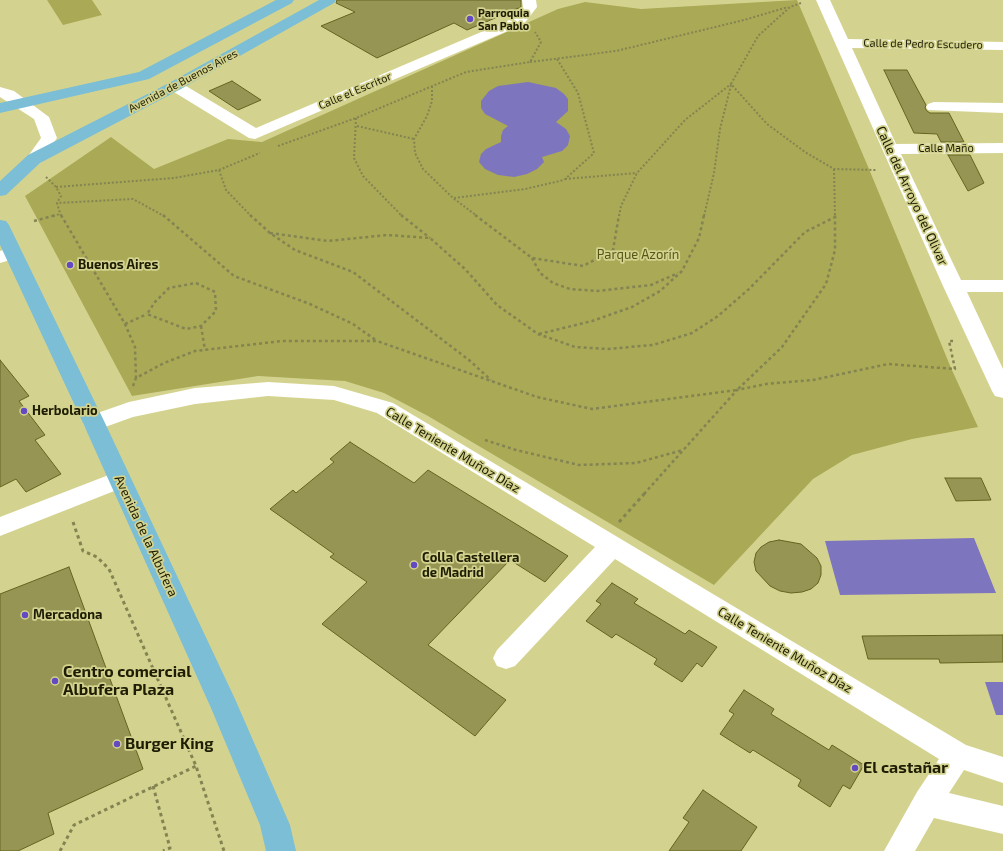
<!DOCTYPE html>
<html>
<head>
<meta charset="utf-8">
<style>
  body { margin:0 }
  canvas { display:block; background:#d3d38f }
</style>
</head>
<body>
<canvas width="1003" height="851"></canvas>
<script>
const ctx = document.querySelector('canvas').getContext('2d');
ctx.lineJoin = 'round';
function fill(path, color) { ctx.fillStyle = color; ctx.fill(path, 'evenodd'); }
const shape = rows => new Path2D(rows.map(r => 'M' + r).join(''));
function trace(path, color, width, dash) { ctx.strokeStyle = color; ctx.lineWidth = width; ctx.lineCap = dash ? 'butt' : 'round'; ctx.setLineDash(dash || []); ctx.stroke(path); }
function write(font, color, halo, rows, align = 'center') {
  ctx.font = font + ' "Exo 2",sans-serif'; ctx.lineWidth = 3.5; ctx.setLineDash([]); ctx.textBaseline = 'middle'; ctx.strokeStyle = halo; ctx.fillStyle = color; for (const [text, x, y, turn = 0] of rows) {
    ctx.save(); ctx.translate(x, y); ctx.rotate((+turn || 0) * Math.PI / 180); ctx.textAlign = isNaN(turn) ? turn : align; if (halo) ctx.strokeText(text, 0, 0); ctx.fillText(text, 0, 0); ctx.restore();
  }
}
const green = shape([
  [47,0,92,0,102,15,63,25],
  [797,0,869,169,951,368,978,427,912,439,852,455,813,479,714,585,428,416,384,393,345,381,258,376,132,396,25,196,111,137,154,169,228,139,262,142,558,9,585,2,641,9]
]);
const water = shape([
  [528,82,556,88,564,94,568,99,568,111,556,122,566,129,570,136,568,145,562,151,542,157,544,162,537,169,527,174,514,177,498,175,485,169,479,162,481,154,486,149,501,142,501,136,503,130,508,126,485,114,481,108,481,101,489,91,498,86],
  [974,538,996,593,840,595,825,541],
  [985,682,1003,682,1003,715,996,715]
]);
const building = shape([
  [337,0,521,0,521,7,467,30,454,23,377,58,321,26,355,12,336,3,337,0],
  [884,70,907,70,926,105,925,108,927,111,930,113,949,113,964,142,941,142,937,134,914,133,884,70],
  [232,81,261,100,238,110,209,91,232,81],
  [948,155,970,155,984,183,968,191,948,155],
  [0,360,29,396,19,401,45,435,35,440,61,474,26,492,16,479,0,487,0,360],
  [350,442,414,483,428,470,568,556,545,582,510,560,428,645,506,700,475,736,322,624,367,582,330,557,334,554,270,509,293,490,296,493,334,462,330,459,350,442],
  [945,478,981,478,991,500,956,501,945,478],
  [779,540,801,544,817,558,821,566,821,575,818,583,811,589,802,592,791,593,780,591,770,586,756,571,754,562,756,553,761,547,769,542,779,540],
  [69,567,143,769,48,813,54,834,18,851,0,851,0,594,69,567],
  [612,583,638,599,634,603,685,634,689,630,717,647,702,667,697,663,682,682,654,664,657,659,616,634,612,638,586,621,601,604,596,601,612,583],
  [1003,635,1003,662,940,663,939,659,868,659,862,636,1003,635],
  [744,690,774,709,771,714,829,750,832,745,864,765,850,789,843,785,830,807,798,786,801,780,753,750,750,753,720,734,734,714,729,711,744,690],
  [703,790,757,827,741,851,669,851,689,822,683,818,703,790]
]);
const pathFar2 = shape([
  [801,3,790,7,758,36,731,84,767,124,805,152,834,169,876,170],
  [530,62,616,51,744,20,788,7],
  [432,86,432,101,427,116,414,139,415,153,423,169,453,198,477,216],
  [356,118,354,158,363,176,402,216],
  [357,126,414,139],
  [278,146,356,118,466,72,530,62,541,42,535,32],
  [834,169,835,216],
  [219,170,226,190,251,216],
  [46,177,56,187,61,196,57,203],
  [565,179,637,173],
  [56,187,174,178,219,170,260,153],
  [454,198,525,189,564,180,594,153,578,93,557,59],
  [53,216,60,214],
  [61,216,57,203,133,199,164,216],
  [619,216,621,206,637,173,685,120,731,84],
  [704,216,714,173,720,129,731,85]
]);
const pathFar1 = shape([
  [61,215,125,324,135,347,136,378],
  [163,215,234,276,310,304,353,324,377,341],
  [250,215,270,233,295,250,353,272,469,360,491,380],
  [401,215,430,238],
  [475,215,532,258,583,266,613,250,619,215],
  [34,221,56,215],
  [270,233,328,241,387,235,430,238,465,269,497,305,538,334,575,347,607,349,653,345,692,333,718,316,749,289,805,232,835,217],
  [532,258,540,273,553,283,570,289,597,291,651,285,678,273],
  [196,283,215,292,216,311,201,326,186,329,147,314,155,302,169,288,196,283],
  [125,324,147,314],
  [201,326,205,350],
  [539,334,592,321,632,307,660,291,682,271,699,238,704,215],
  [133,386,136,378,164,363,195,351,282,341,377,341,537,397,592,409,737,390,782,347,826,284,835,250,835,215],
  [485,440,516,450,579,465,636,463,683,450],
  [644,494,737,390,766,384,813,380,888,364,955,369,949,341,953,341]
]);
const path = shape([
  [73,522,83,551,97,557,109,569,196,766,224,851],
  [619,522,645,493],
  [153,786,170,848,163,851],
  [60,851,74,825,196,766]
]);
const minor = shape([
  [522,0,536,0,537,7,524,24,255,139,249,138,169,89,167,86,169,83,175,81,181,83,256,128,514,18,523,7,522,0],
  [816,0,830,0,848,39,1003,42,1003,50,852,48,896,144,1003,143,1003,153,901,154,961,280,1003,280,1003,292,967,292,1003,369,1003,398,995,396,992,391,943,286,816,0],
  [0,87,14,91,49,117,57,138,40,163,34,164,28,163,26,159,41,138,34,119,0,97,0,87],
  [934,102,1003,103,1003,113,928,110,926,107,928,104,934,102],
  [13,247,20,249,22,253,20,257,0,263,0,251,13,247],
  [268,382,334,386,393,403,966,745,1003,757,1003,783,964,770,949,793,1003,806,1003,834,934,818,915,851,884,851,917,792,939,759,615,559,515,666,506,669,497,666,493,658,497,650,595,547,377,413,334,400,268,396,195,404,133,417,94,431,86,429,83,423,86,417,129,402,195,388,268,382],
  [119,471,127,474,131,480,127,486,0,536,0,517,119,471]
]);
const major = shape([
  [276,0,294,0,292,3,149,79,0,113,0,103,139,72,276,0],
  [319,0,336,0,334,3,181,89,40,163,6,195,0,196,0,181,28,155,169,83,319,0],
  [0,220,6,221,9,225,105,423,235,699,290,825,296,851,266,851,260,825,211,708,83,423,0,245,0,220]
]);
const markers = [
  [470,19,4,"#644ac2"],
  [70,265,4,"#644ac2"],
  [24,411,4,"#644ac2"],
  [414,565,4,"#644ac2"],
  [25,615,4,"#644ac2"],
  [55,681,4,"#644ac2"],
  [117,744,4,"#644ac2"],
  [855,768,4,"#644ac2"]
];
const farPoinames = [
  ["Parroquia",478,13],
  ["San Pablo",478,26]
];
const farStreetnames = [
  ["Calle de Pedro Escudero",923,44,1],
  ["Avenida de Buenos Aires",183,81,-28],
  ["Calle el Escritor",355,91,-23],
  ["Calle Maño",946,148]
];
const streetNames = [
  ["Calle del Arroyo del Olivar",912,196,65],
  ["Calle Teniente Muñoz Díaz",453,450,31],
  ["Avenida de la Albufera",146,536,65],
  ["Calle Teniente Muñoz Díaz",785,650,31]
];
const parkNames = [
  ["Parque Azorín",638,255]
];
const poiNames = [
  ["Buenos Aires",78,265],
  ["Herbolario",32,411],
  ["Colla Castellera",422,558],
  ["de Madrid",422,573],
  ["Mercadona",33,615]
];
const nearPoinames = [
  ["Centro comercial",63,672],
  ["Albufera Plaza",63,690],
  ["Burger King",125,744],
  ["El castañar",863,768]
];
fill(green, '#aaa955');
fill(water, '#7e75bf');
fill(building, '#969553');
trace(building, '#65641f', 1);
trace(pathFar2, '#848452', 2, [2, 2]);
trace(pathFar1, '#848452', 2.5, [3, 3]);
trace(path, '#848452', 3, [3.5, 3.5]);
fill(minor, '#fff');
fill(major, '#7bbed6');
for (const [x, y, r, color] of markers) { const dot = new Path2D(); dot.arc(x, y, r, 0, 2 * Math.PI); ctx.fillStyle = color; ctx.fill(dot); trace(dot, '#d3d38f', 1.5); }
write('bold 11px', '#1e1d03', '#d3d38f', farPoinames, 'left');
write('11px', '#1e1d03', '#d3d38f', farStreetnames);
write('13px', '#1e1d03', '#d3d38f', streetNames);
write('13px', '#575614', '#d3d38f', parkNames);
write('bold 13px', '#1e1d03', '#d3d38f', poiNames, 'left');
write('bold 16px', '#1e1d03', '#d3d38f', nearPoinames, 'left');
</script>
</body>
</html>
